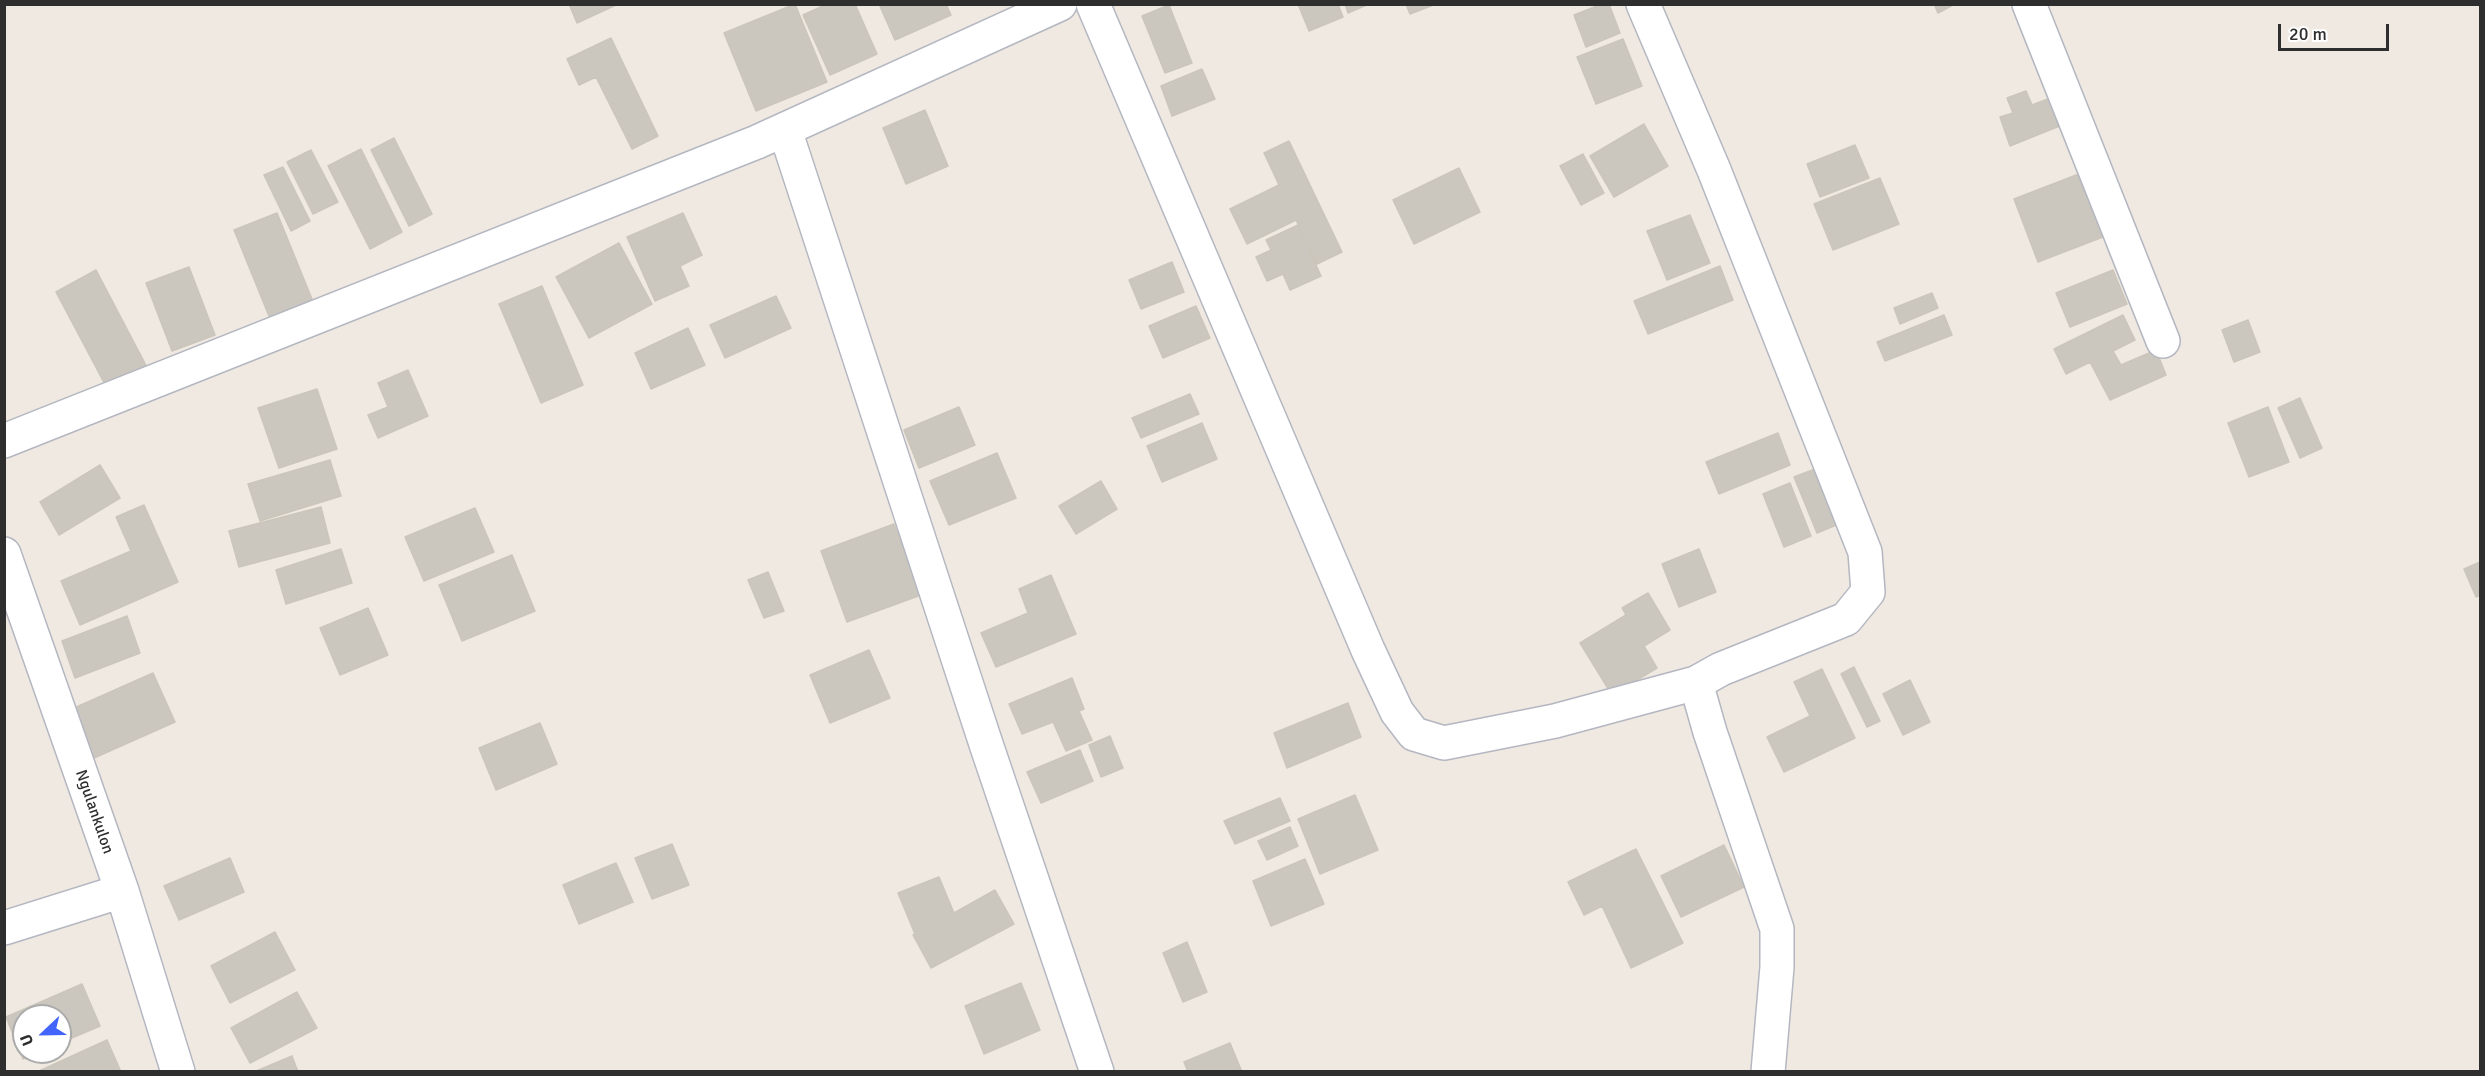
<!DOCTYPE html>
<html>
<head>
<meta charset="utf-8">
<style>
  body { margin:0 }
  #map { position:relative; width:2485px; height:1076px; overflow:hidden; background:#efe9e1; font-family:Signika,sans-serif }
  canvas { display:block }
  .frame { position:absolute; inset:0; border:6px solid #2e2e2e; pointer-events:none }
  .north { position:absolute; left:12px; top:1004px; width:60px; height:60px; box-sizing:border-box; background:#fff; border:2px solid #ababab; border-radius:50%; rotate:248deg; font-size:16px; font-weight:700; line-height:24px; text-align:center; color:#2e2e2e }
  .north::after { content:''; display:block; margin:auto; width:21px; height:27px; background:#4264fb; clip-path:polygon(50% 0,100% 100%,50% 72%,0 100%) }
  .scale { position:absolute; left:2278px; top:24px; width:111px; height:27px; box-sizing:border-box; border:3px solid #2e2e2e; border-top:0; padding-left:8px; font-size:18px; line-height:21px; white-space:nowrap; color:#2e2e2e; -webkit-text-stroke:4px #fff; paint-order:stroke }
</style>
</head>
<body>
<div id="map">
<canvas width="2485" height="1076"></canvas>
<div class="frame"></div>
<div class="north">U</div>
<div class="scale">20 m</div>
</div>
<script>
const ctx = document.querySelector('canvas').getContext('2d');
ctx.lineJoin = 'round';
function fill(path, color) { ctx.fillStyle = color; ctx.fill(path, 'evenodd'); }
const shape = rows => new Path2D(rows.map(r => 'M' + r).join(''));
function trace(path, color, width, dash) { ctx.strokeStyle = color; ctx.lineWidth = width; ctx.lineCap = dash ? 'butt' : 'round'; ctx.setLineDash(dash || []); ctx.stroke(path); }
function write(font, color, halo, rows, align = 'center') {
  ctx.font = font + ' Signika,sans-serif'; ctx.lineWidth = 4.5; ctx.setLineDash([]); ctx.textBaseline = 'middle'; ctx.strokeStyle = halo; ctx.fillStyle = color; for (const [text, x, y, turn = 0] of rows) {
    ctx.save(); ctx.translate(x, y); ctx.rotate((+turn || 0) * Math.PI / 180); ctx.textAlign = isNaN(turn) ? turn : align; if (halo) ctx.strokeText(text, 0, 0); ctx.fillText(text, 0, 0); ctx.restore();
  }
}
const building = shape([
  [569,4,618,4,577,23,569,4],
  [795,4,827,82,756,111,724,33,795,4],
  [827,4,855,4,877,54,830,75,803,15,827,4],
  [879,4,946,4,951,15,895,40,879,4],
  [1298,4,1338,4,1343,17,1309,31,1298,4],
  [1345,4,1369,4,1348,13,1345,4],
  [1406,4,1436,4,1410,14,1406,4],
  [1602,4,1609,4,1620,33,1586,47,1574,15,1602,4],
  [1934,4,1955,4,1938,13,1934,4],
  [1169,5,1192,63,1165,73,1142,16,1169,5],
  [611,38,658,136,632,149,596,77,579,85,567,59,611,38],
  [1623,39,1642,86,1596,104,1577,57,1623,39],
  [1202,69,1215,99,1172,116,1161,86,1202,69],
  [2026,91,2032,105,2061,94,2072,121,2010,146,2000,117,2013,113,2007,98,2026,91],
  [925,110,948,166,906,184,883,128,925,110],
  [1644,124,1668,166,1614,197,1590,156,1644,124],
  [394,138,432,214,409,226,371,150,394,138],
  [1289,141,1342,252,1317,264,1296,220,1247,244,1230,209,1279,185,1264,153,1289,141],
  [1855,145,1869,178,1820,197,1807,164,1855,145],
  [361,149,402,232,370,249,328,166,361,149],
  [311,150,338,202,313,214,287,162,311,150],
  [1583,154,1604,193,1581,205,1560,166,1583,154],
  [283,167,310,221,291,231,264,175,283,167],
  [1459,168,1480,212,1414,244,1393,200,1459,168],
  [2084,172,2108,235,2038,262,2014,199,2084,172],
  [1880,178,1899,224,1833,250,1814,204,1880,178],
  [277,213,314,304,271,321,234,230,277,213],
  [683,213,702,255,680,266,689,286,655,301,627,237,683,213],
  [1690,215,1710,263,1667,280,1647,231,1690,215],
  [1298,225,1321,276,1290,290,1283,274,1267,281,1256,257,1271,250,1266,240,1298,225],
  [619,243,652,304,589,338,556,277,619,243],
  [1172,262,1184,292,1141,309,1129,280,1172,262],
  [1720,266,1733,300,1648,334,1634,301,1720,266],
  [189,267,215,335,172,351,146,283,189,267],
  [96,270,149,371,109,392,56,292,96,270],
  [2113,270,2127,304,2070,327,2056,293,2113,270],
  [542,286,583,385,541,403,499,304,542,286],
  [1932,293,1938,308,1900,324,1894,308,1932,293],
  [776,296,791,328,725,358,710,325,776,296],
  [1196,306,1210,338,1163,358,1149,326,1196,306],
  [1944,315,1952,335,1885,361,1877,342,1944,315],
  [2123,315,2135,340,2113,351,2121,365,2156,350,2166,375,2110,400,2090,362,2066,374,2054,349,2123,315],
  [2248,320,2260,352,2234,362,2222,330,2248,320],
  [688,328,705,365,651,389,635,353,688,328],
  [408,370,428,416,378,438,368,415,388,407,378,383,408,370],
  [317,389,337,449,279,468,258,408,317,389],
  [1190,394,1199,414,1141,438,1132,418,1190,394],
  [2300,398,2322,448,2300,458,2278,408,2300,398],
  [959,407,975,445,919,468,904,430,959,407],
  [2268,407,2289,462,2249,477,2228,423,2268,407],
  [1202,423,1217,459,1162,482,1147,446,1202,423],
  [1778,433,1790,465,1719,494,1706,462,1778,433],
  [997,453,1016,498,949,525,930,481,997,453],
  [330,460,341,496,260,521,248,484,330,460],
  [100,465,120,498,59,535,40,502,100,465],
  [1823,466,1846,521,1817,533,1794,477,1823,466],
  [1101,481,1117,509,1076,534,1059,506,1101,481],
  [1790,483,1811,536,1784,547,1763,494,1790,483],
  [144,505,178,582,80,625,61,581,131,551,116,517,144,505],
  [321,507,330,543,239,567,229,531,321,507],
  [475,508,494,552,424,581,405,537,475,508],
  [894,524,921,595,847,622,821,551,894,524],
  [341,549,352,583,286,604,276,570,341,549],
  [1699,549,1716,592,1679,607,1662,564,1699,549],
  [512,555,535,611,462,641,439,585,512,555],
  [2480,562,2480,595,2476,597,2464,569,2480,562],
  [768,572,784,611,764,618,748,580,768,572],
  [1051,575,1076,634,996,667,981,633,1028,613,1019,589,1051,575],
  [1648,593,1670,630,1644,646,1657,668,1612,695,1580,643,1626,615,1622,608,1648,593],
  [368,608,388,655,340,675,320,628,368,608],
  [127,616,140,653,75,678,62,641,127,616],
  [869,650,890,698,830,723,810,675,869,650],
  [1854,667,1880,721,1867,727,1841,674,1854,667],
  [1822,669,1855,738,1784,772,1767,737,1810,716,1794,682,1822,669],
  [153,673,175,722,94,758,72,709,153,673],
  [1072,678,1084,709,1079,711,1092,740,1066,751,1053,722,1022,734,1009,704,1072,678],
  [1910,680,1930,722,1903,735,1883,694,1910,680],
  [1348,703,1361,737,1287,768,1274,733,1348,703],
  [540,723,557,764,496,790,479,748,540,723],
  [1110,736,1123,768,1101,777,1089,745,1110,736],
  [1080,750,1093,781,1041,803,1027,772,1080,750],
  [1355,795,1378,850,1320,874,1298,819,1355,795],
  [1280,798,1290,821,1235,844,1224,821,1280,798],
  [1290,827,1298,846,1267,860,1258,841,1290,827],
  [672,844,689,885,652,899,635,858,672,844],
  [1724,845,1744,887,1681,917,1661,876,1724,845],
  [1636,849,1683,943,1631,968,1602,906,1584,915,1568,882,1636,849],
  [230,858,244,892,179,920,164,886,230,858],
  [1305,859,1324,904,1271,926,1253,881,1305,859],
  [616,863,633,902,579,924,563,885,616,863],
  [939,877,954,913,995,890,1014,924,931,968,913,935,915,934,898,893,939,877],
  [275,932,295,970,230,1003,211,966,275,932],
  [1187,942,1207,992,1183,1002,1163,953,1187,942],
  [1021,983,1040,1030,984,1054,965,1006,1021,983],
  [82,984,100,1026,60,1043,60,1016,24,1016,24,1052,40,1052,23,1059,6,1017,82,984],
  [297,992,317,1028,250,1063,231,1028,297,992],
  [107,1040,121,1072,37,1072,107,1040],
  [1230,1043,1242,1072,1188,1072,1184,1062,1230,1043],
  [292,1056,298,1072,254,1072,292,1056]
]);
const minor = shape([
  [1093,4,1368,650,1397,712,1414,734,1444,743,1555,721,1696,683],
  [1643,4,1714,170,1865,552,1868,592,1846,619,1721,669,1696,683,1710,732,1777,929,1777,967,1768,1072],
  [2029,4,2163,341],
  [785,130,986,744,1097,1072],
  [4,441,757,142,1060,4],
  [4,554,122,891,178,1072],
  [4,928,122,891]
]);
const streetNames = [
  ["Ngulankulon",94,812,71]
];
fill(building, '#cbc7bf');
trace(building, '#cbc5ba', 1.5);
trace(minor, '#b4b7c1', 36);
trace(minor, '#fff', 33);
write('16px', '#2e2e2e', '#fff', streetNames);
</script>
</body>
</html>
